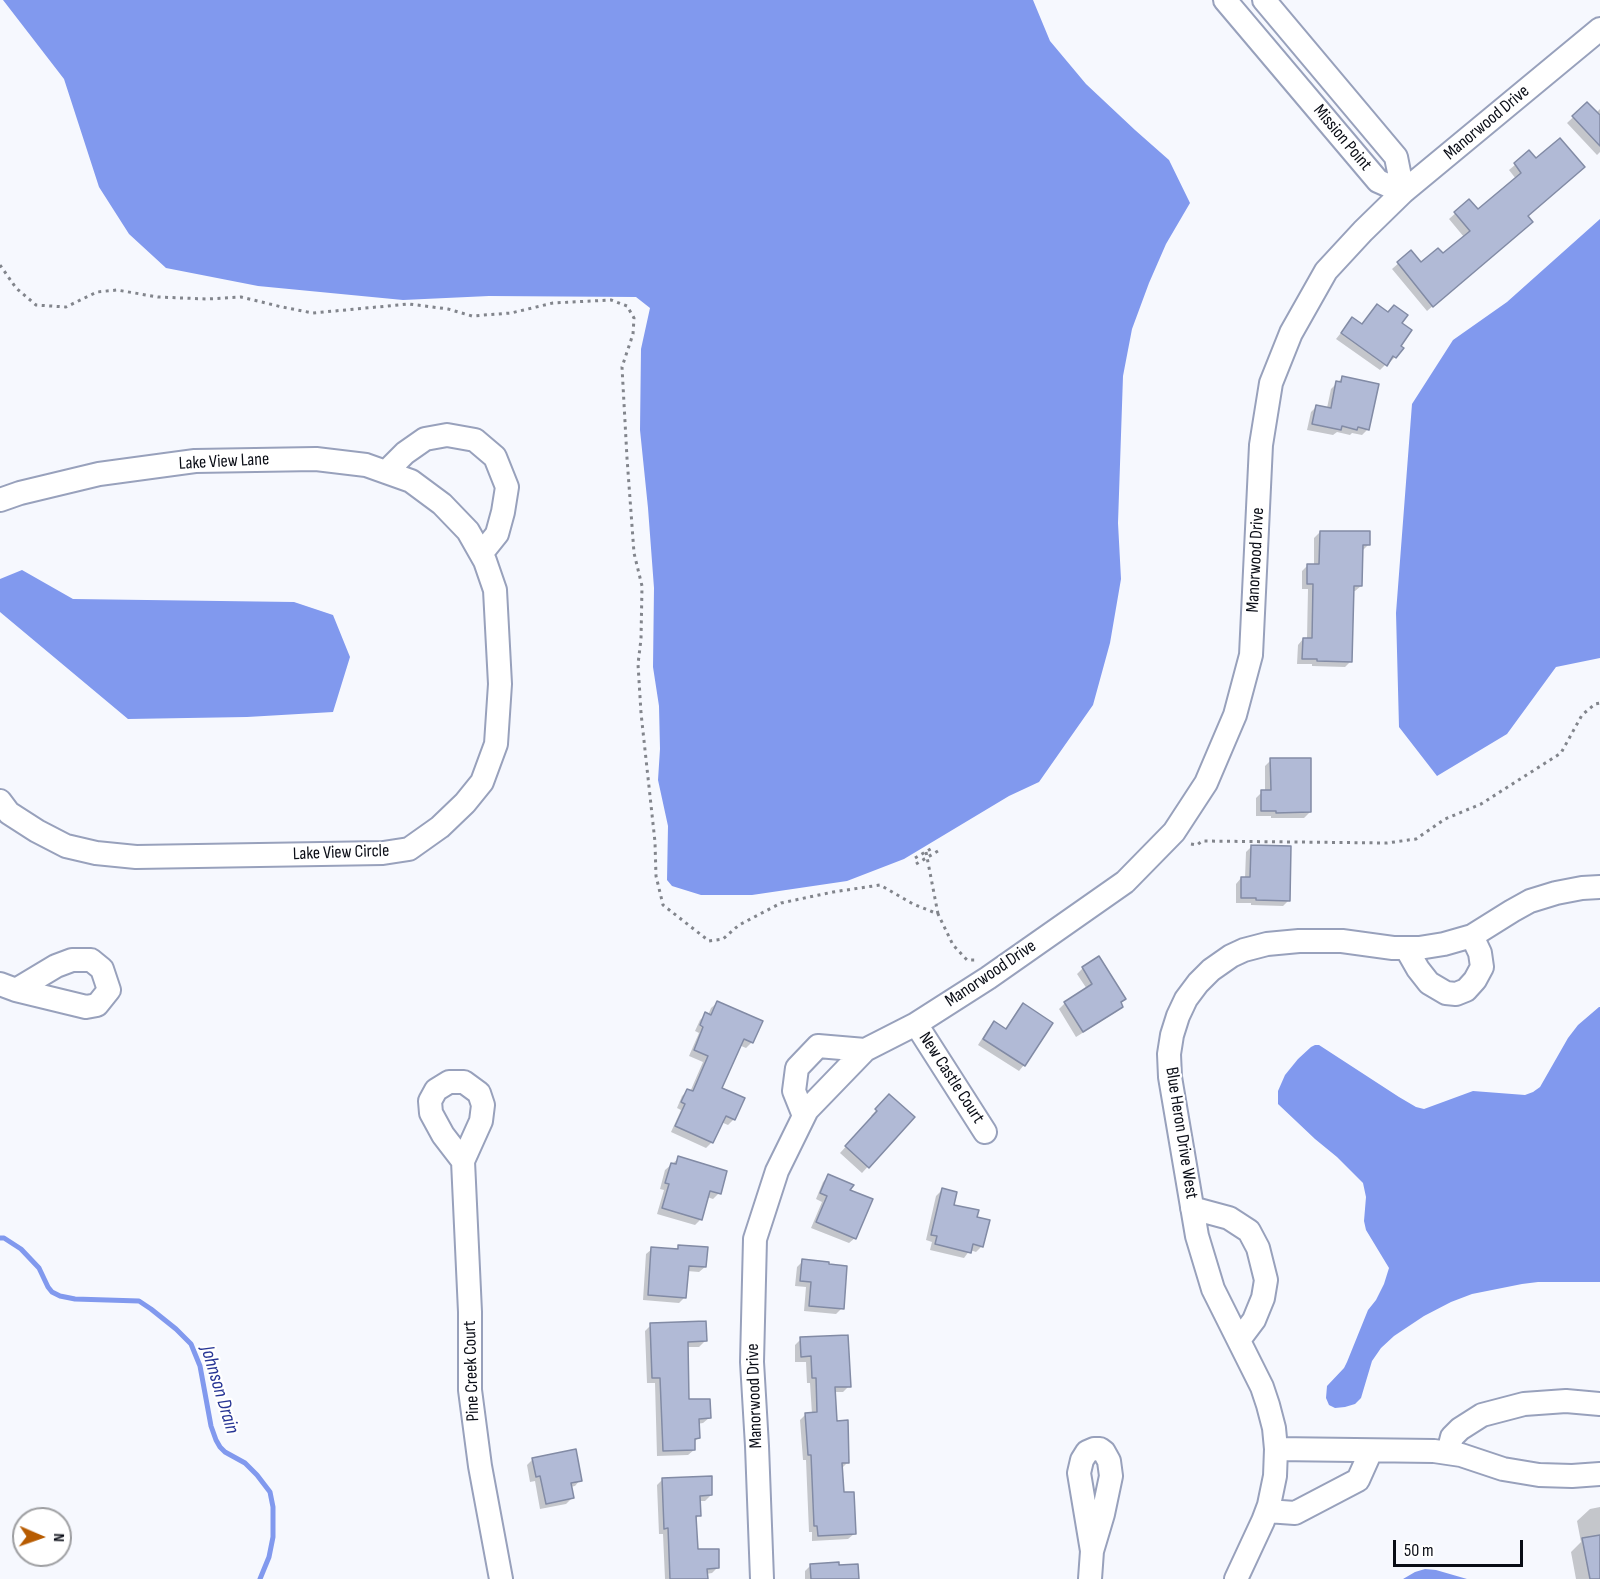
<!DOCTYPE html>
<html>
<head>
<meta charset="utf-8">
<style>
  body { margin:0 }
  #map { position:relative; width:1600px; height:1579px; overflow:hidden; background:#f6f8fe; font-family:"Sofia Sans Condensed",sans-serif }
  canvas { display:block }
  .north { position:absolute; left:12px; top:1507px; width:60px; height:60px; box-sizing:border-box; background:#fff; border:2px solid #9d9ea1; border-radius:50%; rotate:92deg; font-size:16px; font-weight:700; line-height:24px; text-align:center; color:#090c15 }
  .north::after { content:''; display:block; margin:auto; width:21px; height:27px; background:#b75b00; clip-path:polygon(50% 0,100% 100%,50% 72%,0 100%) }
  .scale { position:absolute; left:1393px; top:1540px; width:130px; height:27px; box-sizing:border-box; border:3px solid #090c15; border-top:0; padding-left:8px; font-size:18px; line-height:21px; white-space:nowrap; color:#090c15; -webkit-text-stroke:4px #fff; paint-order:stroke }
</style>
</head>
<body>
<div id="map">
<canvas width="1600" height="1579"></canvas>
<div class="north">N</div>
<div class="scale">50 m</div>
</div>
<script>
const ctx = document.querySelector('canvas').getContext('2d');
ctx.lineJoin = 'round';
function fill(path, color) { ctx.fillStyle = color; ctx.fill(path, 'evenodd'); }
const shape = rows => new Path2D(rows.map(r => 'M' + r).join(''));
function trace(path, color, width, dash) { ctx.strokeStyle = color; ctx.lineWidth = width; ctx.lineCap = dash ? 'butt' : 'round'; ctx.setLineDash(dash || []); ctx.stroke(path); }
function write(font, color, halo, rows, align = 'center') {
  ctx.font = font + ' "Sofia Sans Condensed",sans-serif'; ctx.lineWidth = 4.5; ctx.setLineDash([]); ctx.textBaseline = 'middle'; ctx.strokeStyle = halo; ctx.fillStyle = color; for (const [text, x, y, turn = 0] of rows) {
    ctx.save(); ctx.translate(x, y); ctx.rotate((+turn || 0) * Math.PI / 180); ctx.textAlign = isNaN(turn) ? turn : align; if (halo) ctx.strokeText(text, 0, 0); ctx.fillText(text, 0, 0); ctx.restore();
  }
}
const water = shape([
  [3,0,1033,0,1050,41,1086,84,1135,130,1169,160,1190,203,1166,244,1149,283,1132,329,1123,376,1118,523,1121,579,1110,643,1093,705,1039,782,1009,796,904,859,847,881,752,895,701,895,672,886,667,880,668,826,658,780,660,749,659,706,653,667,654,588,648,508,640,430,641,349,650,308,636,297,489,296,403,300,258,286,166,268,129,234,99,187,64,79],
  [1600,219,1600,658,1556,667,1507,734,1437,776,1399,727,1396,613,1412,404,1453,340,1507,302],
  [22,570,73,599,294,602,333,615,350,657,333,712,247,717,128,719,0,612,0,579],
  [1599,1007,1600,1007,1600,1282,1538,1282,1522,1284,1472,1294,1451,1302,1424,1316,1394,1336,1381,1348,1372,1361,1361,1398,1355,1404,1345,1407,1335,1408,1329,1405,1326,1398,1327,1386,1344,1368,1347,1362,1368,1310,1376,1300,1384,1284,1389,1268,1366,1230,1364,1221,1366,1197,1363,1183,1337,1157,1315,1139,1278,1104,1278,1091,1285,1075,1298,1059,1311,1047,1315,1045,1319,1045,1399,1097,1416,1107,1424,1109,1473,1091,1525,1095,1533,1092,1540,1087,1568,1038,1578,1025],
  [1425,1569,1436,1570,1467,1579,1403,1579,1415,1572]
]);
const shadow = shape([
  [1587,104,1596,113,1600,109,1600,152,1597,155,1567,123],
  [1529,153,1525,227,1427,311,1392,269,1411,252,1421,264,1442,255,1464,237,1449,219,1469,201,1478,212,1516,179,1509,170],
  [1352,319,1362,326,1400,323,1399,346,1402,348,1395,357,1389,363,1388,362,1380,370,1336,339],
  [1343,377,1368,429,1362,435,1352,433,1350,435,1337,432,1333,435,1307,430,1311,412,1317,406,1327,408,1331,389],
  [1320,532,1369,544,1363,550,1361,586,1355,591,1352,591,1351,661,1345,667,1312,666,1312,664,1297,664,1298,645,1303,639,1307,639,1308,589,1302,589,1302,571,1308,565,1314,565,1314,538],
  [1271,760,1310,812,1304,818,1271,818,1271,816,1256,816,1256,798,1262,792,1265,792,1265,766],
  [1252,846,1289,900,1283,906,1251,905,1251,903,1236,903,1236,884,1241,878,1245,878,1246,852],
  [1083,968,1122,1006,1116,1012,1076,1037,1059,1009,1065,1003,1087,989,1077,974],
  [717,1003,752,1042,746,1048,739,1045,720,1088,734,1119,728,1125,721,1122,712,1142,706,1148,671,1132,681,1110,677,1108,682,1096,687,1091,690,1092,703,1062,689,1056,699,1033,695,1031,700,1020,706,1014,708,1015,711,1008],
  [1023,1005,1024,1065,1019,1071,978,1045,988,1029,994,1023,1005,1030,1017,1011],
  [889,1096,913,1117,862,1173,840,1153,873,1117,871,1116],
  [679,1158,719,1193,713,1199,707,1197,701,1219,695,1225,657,1214,664,1190,660,1189,665,1170],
  [828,1176,847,1190,855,1238,849,1243,811,1228,822,1202,816,1199,823,1182],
  [942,1190,952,1206,975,1218,982,1246,976,1252,970,1250,964,1258,930,1250,932,1242,926,1240,936,1196],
  [679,1247,705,1267,699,1272,687,1271,685,1297,679,1303,643,1300,646,1254,652,1249,675,1250],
  [803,1261,842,1308,836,1314,804,1311,806,1287,795,1286,797,1267],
  [651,1325,705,1341,699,1347,687,1347,688,1401,709,1418,703,1423,697,1424,698,1438,694,1442,694,1450,688,1455,657,1456,655,1383,647,1383,645,1331],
  [801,1339,849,1386,843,1392,834,1392,836,1423,848,1462,842,1468,842,1494,854,1534,848,1539,812,1541,812,1532,809,1532,806,1460,803,1460,800,1420,806,1414,812,1414,810,1383,807,1383,806,1362,795,1362,795,1345],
  [533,1459,580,1480,575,1486,570,1487,572,1498,566,1504,540,1509,535,1481,530,1482,527,1465],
  [663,1479,711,1495,705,1501,699,1501,699,1515,695,1520,696,1551,718,1567,712,1573,706,1574,706,1579,665,1579,663,1534,659,1534,657,1485],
  [1600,1507,1600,1579,1576,1579,1571,1552,1581,1542,1577,1521,1590,1509],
  [811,1565,838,1567,857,1579,805,1579,805,1571]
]);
const stream = shape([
  [0,1238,4,1238,21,1249,39,1268,48,1287,52,1292,60,1296,75,1299,139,1301,151,1309,176,1329,191,1344,200,1366,211,1426,216,1440,220,1447,225,1452,245,1463,257,1475,270,1492,273,1507,273,1537,269,1557,260,1579]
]);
const building = shape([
  [1587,102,1600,115,1600,146,1572,116,1587,102],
  [1560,138,1585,167,1528,216,1533,222,1433,307,1397,262,1411,250,1421,262,1438,248,1443,253,1470,231,1454,212,1469,199,1478,209,1521,173,1514,163,1529,150,1536,158,1560,138],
  [1377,304,1388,312,1394,305,1408,315,1402,323,1412,330,1401,346,1404,348,1396,358,1393,356,1387,366,1341,333,1352,317,1362,324,1377,304],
  [1342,376,1379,384,1369,430,1358,427,1357,430,1342,426,1341,430,1312,424,1316,405,1331,408,1336,381,1341,382,1342,376],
  [1320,531,1370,531,1370,545,1363,545,1362,586,1354,586,1352,662,1317,661,1317,659,1302,659,1303,638,1312,638,1313,584,1307,584,1307,564,1319,564,1320,531],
  [1270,758,1311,758,1311,812,1276,813,1276,811,1261,811,1261,790,1271,790,1270,758],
  [1251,845,1291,846,1290,901,1256,900,1256,898,1241,898,1241,877,1250,877,1251,845],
  [1099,956,1126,999,1121,1002,1123,1007,1083,1032,1064,1002,1092,984,1082,967,1099,956],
  [717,1001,763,1021,753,1043,744,1039,722,1088,745,1098,735,1120,726,1116,713,1143,675,1126,685,1104,681,1102,687,1089,693,1091,708,1056,694,1050,703,1027,700,1025,705,1012,711,1015,717,1001],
  [1023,1003,1053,1023,1025,1066,983,1039,994,1021,1006,1029,1023,1003],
  [889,1094,915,1117,869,1168,845,1146,877,1111,875,1109,889,1094],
  [678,1156,727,1171,721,1194,710,1191,702,1220,662,1208,669,1184,665,1183,671,1163,676,1164,678,1156],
  [828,1174,854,1185,850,1190,873,1199,856,1239,816,1222,827,1196,820,1193,828,1174],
  [942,1188,957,1192,954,1205,979,1210,977,1217,990,1220,983,1247,973,1244,971,1253,935,1244,937,1236,931,1235,942,1188],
  [678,1245,708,1247,706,1267,689,1266,686,1298,648,1295,651,1247,678,1249,678,1245],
  [802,1259,829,1262,829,1264,847,1266,844,1309,809,1306,811,1282,800,1281,802,1259],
  [706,1321,707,1341,688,1342,689,1399,710,1399,711,1418,699,1419,700,1438,695,1439,695,1450,663,1451,660,1378,652,1378,650,1323,706,1321],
  [848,1335,851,1387,835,1387,837,1421,848,1420,849,1463,842,1463,844,1492,854,1492,856,1534,818,1536,817,1526,814,1526,811,1455,808,1455,805,1413,817,1412,816,1378,812,1378,811,1356,801,1357,800,1337,848,1335],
  [576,1449,582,1481,571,1483,574,1498,546,1504,540,1476,536,1477,532,1458,576,1449],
  [712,1476,712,1495,700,1496,701,1516,696,1516,698,1549,719,1549,719,1568,707,1569,708,1579,670,1579,668,1528,664,1529,662,1478,712,1476],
  [1600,1535,1600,1579,1590,1579,1582,1538,1600,1535],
  [839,1562,839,1565,858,1564,859,1579,811,1579,810,1564,839,1562]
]);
const path = shape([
  [0,265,16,288,36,305,66,307,97,292,117,290,158,297,207,299,241,297,282,307,313,313,409,304,448,309,472,316,511,313,553,303,611,300,627,306,634,318,633,334,622,367,627,458,634,553,642,586,641,639,638,664,641,713,655,842,656,876,663,905,709,941,723,939,739,925,781,903,833,892,880,885,913,904,938,914,953,945,967,960,978,960],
  [1191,844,1197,845,1202,841,1387,843,1416,839,1445,819,1481,804,1561,753,1582,715,1595,704,1600,703],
  [926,852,938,914],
  [915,858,934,847],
  [916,864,938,851]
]);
const minor = shape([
  [1225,0,1378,181,1403,192],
  [1264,0,1396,157,1403,192],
  [386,472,405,453,425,439,447,435,475,440,495,457,507,487,503,512,497,534,481,554],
  [0,500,20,493,99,474,195,461,316,459,366,465,411,481,442,504,468,531,485,561,495,590,500,684,496,744,482,782,465,803,440,827,409,849,383,853,136,857,96,853,66,846,37,831,9,813,0,801],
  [1406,948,1418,969,1429,983,1446,993,1456,994,1466,990,1475,980,1482,967,1480,953,1472,936],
  [0,984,16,990,86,1007,97,1005,109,990,102,969,91,960,72,960,56,966,16,990],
  [916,1024,985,1132],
  [804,1116,794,1091,797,1068,818,1046,865,1050],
  [463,1161,443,1135,431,1113,430,1101,436,1090,449,1082,464,1082,479,1093,483,1105,481,1121,463,1161,470,1312,470,1390,480,1466,501,1579],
  [1192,1208,1229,1218,1249,1231,1258,1248,1266,1280,1263,1298,1254,1320,1239,1340],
  [1276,1449,1434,1451,1461,1455,1503,1469,1539,1475,1572,1476,1600,1474],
  [1448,1453,1452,1437,1460,1429,1482,1415,1524,1404,1566,1401,1600,1404],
  [1267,1511,1295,1513,1358,1480,1371,1451],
  [762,1579,757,1446,752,1362,755,1239,777,1171,807,1110,865,1050,916,1024,988,978,1125,882,1174,832,1206,783,1235,715,1251,655,1261,445,1271,383,1291,333,1326,271,1363,231,1403,192,1600,29],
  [1090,1579,1092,1551,1103,1514,1111,1476,1109,1461,1104,1452,1100,1449,1094,1449,1087,1452,1082,1460,1079,1473,1092,1551],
  [1236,1579,1263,1521,1269,1505,1275,1476,1276,1449,1274,1428,1268,1405,1262,1387,1213,1289,1197,1236,1170,1077,1169,1054,1172,1035,1178,1016,1186,999,1198,983,1211,970,1231,956,1244,950,1267,944,1299,941,1342,941,1393,948,1419,948,1444,944,1472,936,1512,911,1530,901,1556,893,1582,888,1600,887]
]);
const streetNames = [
  ["Manorwood Drive",1487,123,-40],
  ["Mission Point",1342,138,50],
  ["Lake View Lane",224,462,-3],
  ["Manorwood Drive",1256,560,-87],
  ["Lake View Circle",341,853,-2],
  ["Manorwood Drive",991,974,-34],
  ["New Castle Court",951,1078,57],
  ["Blue Heron Drive West",1181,1133,81],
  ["Pine Creek Court",472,1371,-92],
  ["Manorwood Drive",755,1396,-92]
];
const waterNames = [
  ["Johnson Drain",219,1390,73]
];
fill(water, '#8199ee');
fill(shadow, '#0003');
trace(stream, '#8199ee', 5);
fill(building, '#b1bad6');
trace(building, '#828ba5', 1.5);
trace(minor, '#98a1bc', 26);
trace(path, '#82858c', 3, [3, 4.5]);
trace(minor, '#fff', 22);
write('18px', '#090c15', '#fff', streetNames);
write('italic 20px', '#263494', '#fff', waterNames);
</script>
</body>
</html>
